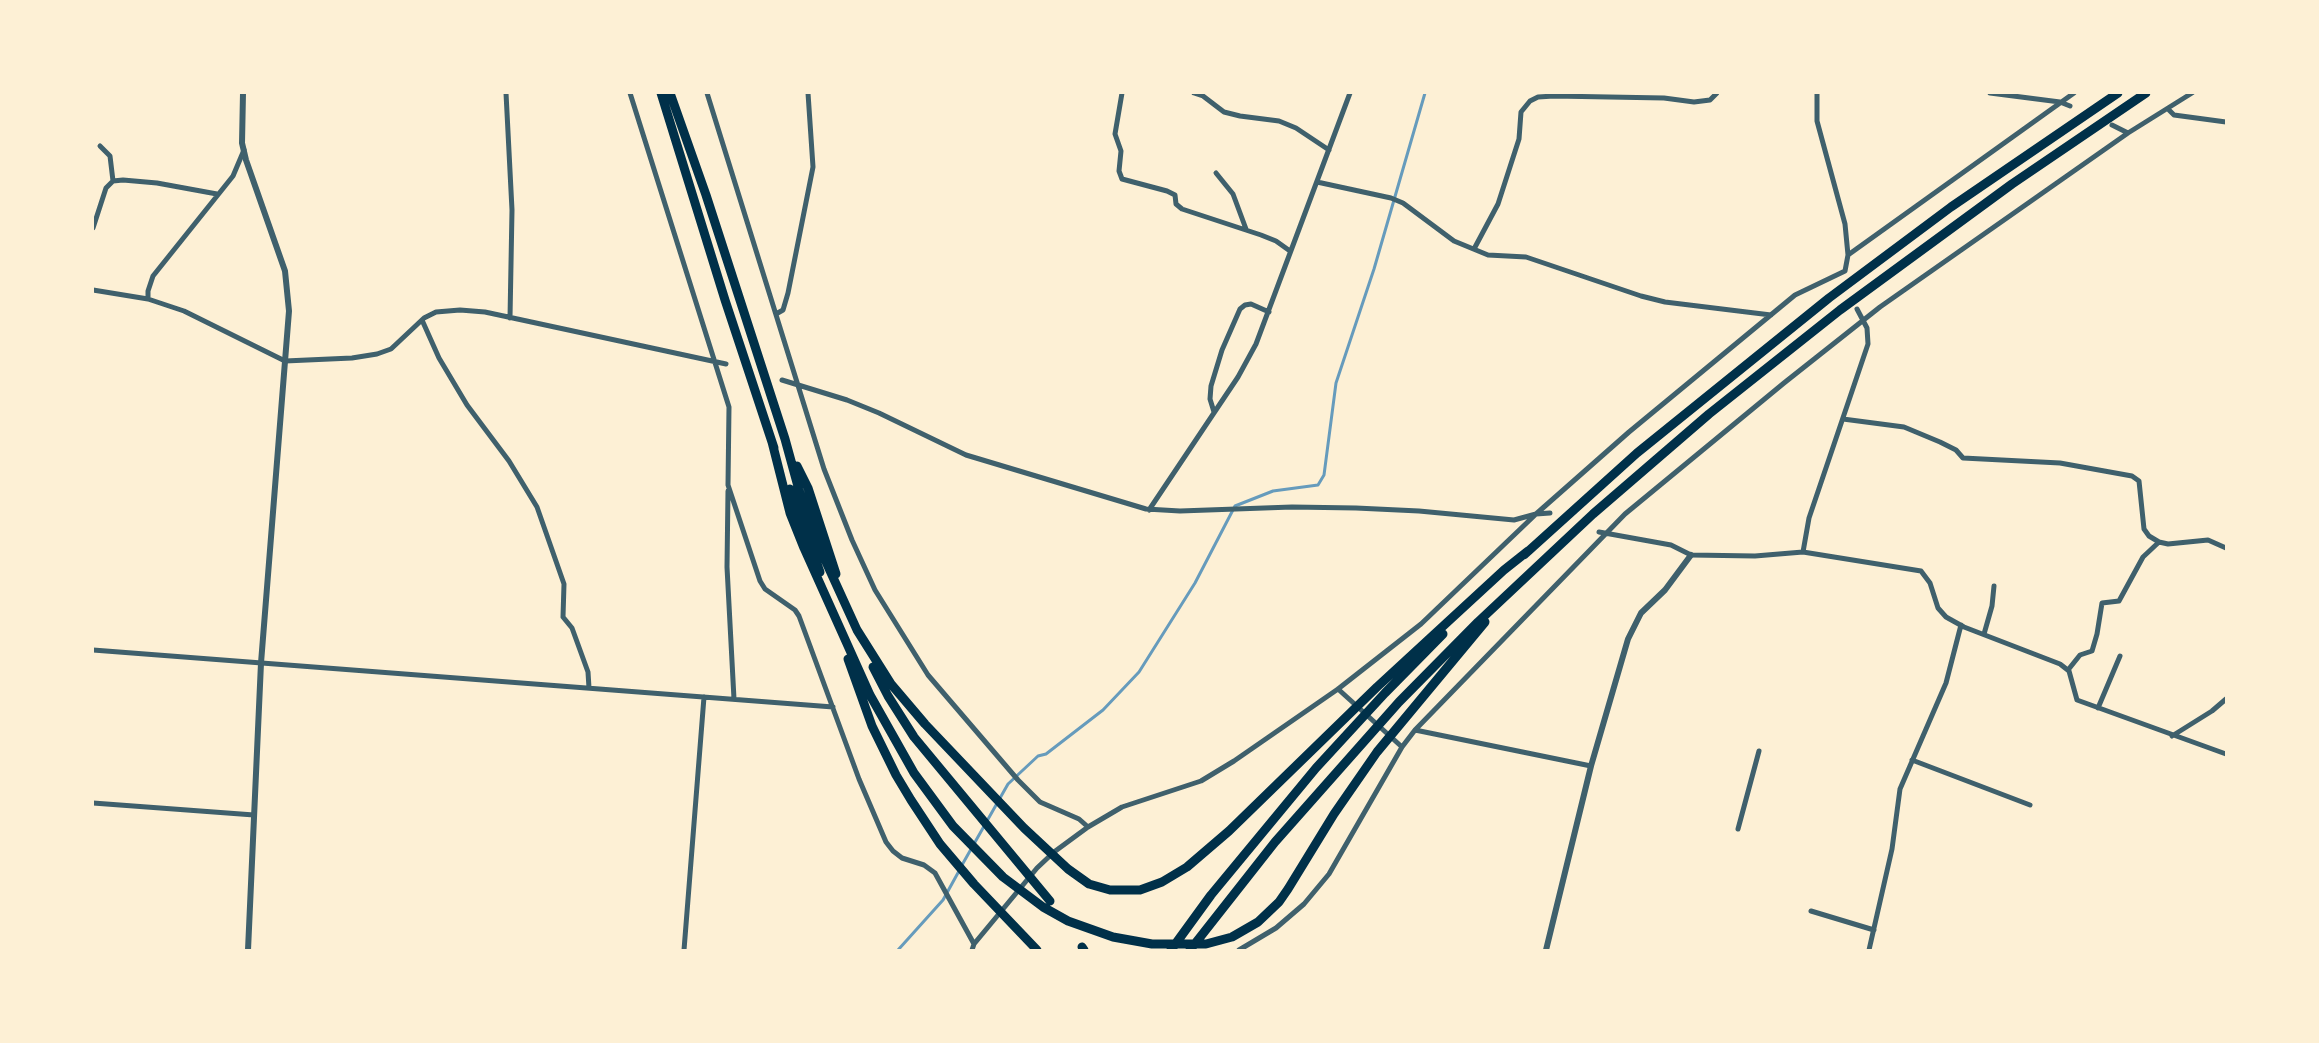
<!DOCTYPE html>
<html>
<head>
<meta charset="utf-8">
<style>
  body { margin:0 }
  #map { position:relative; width:2319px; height:1043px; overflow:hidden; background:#fdf0d5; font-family:Quicksand,sans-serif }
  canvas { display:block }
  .frame { position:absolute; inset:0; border:94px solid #fdf0d5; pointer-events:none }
</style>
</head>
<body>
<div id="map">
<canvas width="2319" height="1043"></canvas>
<div class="frame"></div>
</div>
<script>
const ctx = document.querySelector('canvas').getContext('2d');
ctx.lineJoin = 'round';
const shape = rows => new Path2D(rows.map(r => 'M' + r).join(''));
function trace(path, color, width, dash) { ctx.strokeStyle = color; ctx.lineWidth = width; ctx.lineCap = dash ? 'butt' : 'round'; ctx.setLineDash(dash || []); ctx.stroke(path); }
const stream = shape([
  [962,865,1008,784,1038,756,1046,754,1103,710,1139,672,1195,583,1235,506,1273,491,1318,485,1324,475,1336,383,1374,269,1425,93],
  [898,950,943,900,959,871]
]);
const minor = shape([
  [506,93,512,210,510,318],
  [630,93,729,407,728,485,760,581,765,589,795,610,799,616,859,779,886,842,893,851,902,858,924,865,935,873,974,944,972,950],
  [707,93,824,469,852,540,875,590,928,675,1018,780,1040,802,1079,819,1088,827],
  [1122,93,1115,134,1121,151,1119,171,1122,179,1167,191,1175,195,1176,204,1182,209,1261,235,1276,241,1290,251],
  [1194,93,1203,96,1224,112,1240,116,1279,121,1296,128,1329,150],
  [1817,93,1817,121,1845,224,1848,255],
  [1990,93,2060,102,2070,106],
  [2168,109,2174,115,2226,122],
  [2112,125,2128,133],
  [100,146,110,156,113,181],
  [1216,173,1233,194,1246,229],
  [1317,182,1391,198,1403,203,1454,241,1488,255,1526,257,1641,296,1665,302,1771,315],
  [93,228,106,188,113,181,123,180,157,183,217,194],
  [1474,249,1498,204,1519,139,1521,112,1530,101,1538,97,1554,96,1664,98,1694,102,1710,100,1717,93],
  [93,290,148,299,184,311,285,361,352,358,377,354,391,349,424,318,436,312,460,310,485,312,726,364],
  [148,299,148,291,153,276,233,176,244,150],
  [776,314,783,310,788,293,813,167,808,93],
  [422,320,439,358,467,405,509,461,537,507,564,584,563,617,572,628,588,672,589,688],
  [782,380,847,400,879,413,966,455,1146,509,1180,511,1292,507,1356,508,1419,511,1514,520,1536,514,1629,432,1795,295,1845,271,1848,255,2074,93],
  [1214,412,1210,399,1211,386,1222,350,1240,309,1245,305,1251,304,1269,312],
  [1843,419,1904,427,1940,442,1956,450,1963,458,2060,463,2132,476,2139,481,2144,529,2149,536,2159,542,2168,544,2208,540,2226,548],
  [728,491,727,567,734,699],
  [1149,510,1238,377,1256,344,1350,93],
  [1599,532,1671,545,1691,555,1755,556,1803,552,1921,571,1930,583,1938,608,1946,617,1964,627,2060,664,2069,671,2077,700,2226,754],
  [1803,552,1809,518,1868,344,1867,328,1857,309],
  [1984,634,1992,606,1994,586],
  [93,650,833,707],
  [2068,670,2080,655,2092,651,2097,634,2102,603,2119,601,2143,557,2159,542],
  [1338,689,1402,747],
  [2098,708,2120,656],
  [1415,730,1591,766],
  [2172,736,2212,711,2226,699],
  [1912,760,2030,805],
  [93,803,254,815],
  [1738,829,1759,751],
  [1811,911,1874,930],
  [974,944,1037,868,1054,852,1088,827,1122,807,1201,781,1234,761,1338,689,1421,624,1536,514,1550,513],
  [684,950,704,697],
  [1239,950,1276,928,1304,904,1329,874,1402,747,1415,730,1625,514,1784,383,1880,307,2128,133,2192,93],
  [1869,950,1892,849,1900,789,1946,683,1961,625]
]);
const tertiary = shape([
  [243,93,242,143,246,160,285,271,289,311,261,663,248,950],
  [1546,950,1591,766,1628,639,1641,613,1665,590,1691,555]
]);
const motorway = shape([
  [661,93,725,300,774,448],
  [670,93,706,195,785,439,799,490,821,551,857,630,891,684,925,724,1024,828,1068,869,1089,884,1110,890,1140,890,1162,882,1187,867,1229,831,1377,687,1504,570,1528,551],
  [772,442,790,513,804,548,870,695,914,773,953,826,1003,877,1043,907,1068,921,1113,937,1152,944,1206,944,1232,937,1258,922,1279,902,1288,889,1334,814,1377,752,1485,622],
  [797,466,808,488,836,574],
  [790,489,820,572],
  [1524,555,1637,453,1829,298,1951,207,2118,93],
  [848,659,872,726,896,775,911,800,940,844,974,884,1037,950],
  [873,667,888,696,914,737,1050,901],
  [1082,947,1084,950],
  [1171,950,1211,895,1316,768,1385,693,1443,634],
  [1190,950,1275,842,1399,702,1478,622,1593,514,1709,414,1840,310,2012,184,2146,93]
]);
trace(stream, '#669bbc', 3);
trace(minor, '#3f606c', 5);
trace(tertiary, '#3f606c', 6);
trace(motorway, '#003049', 9);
</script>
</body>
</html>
